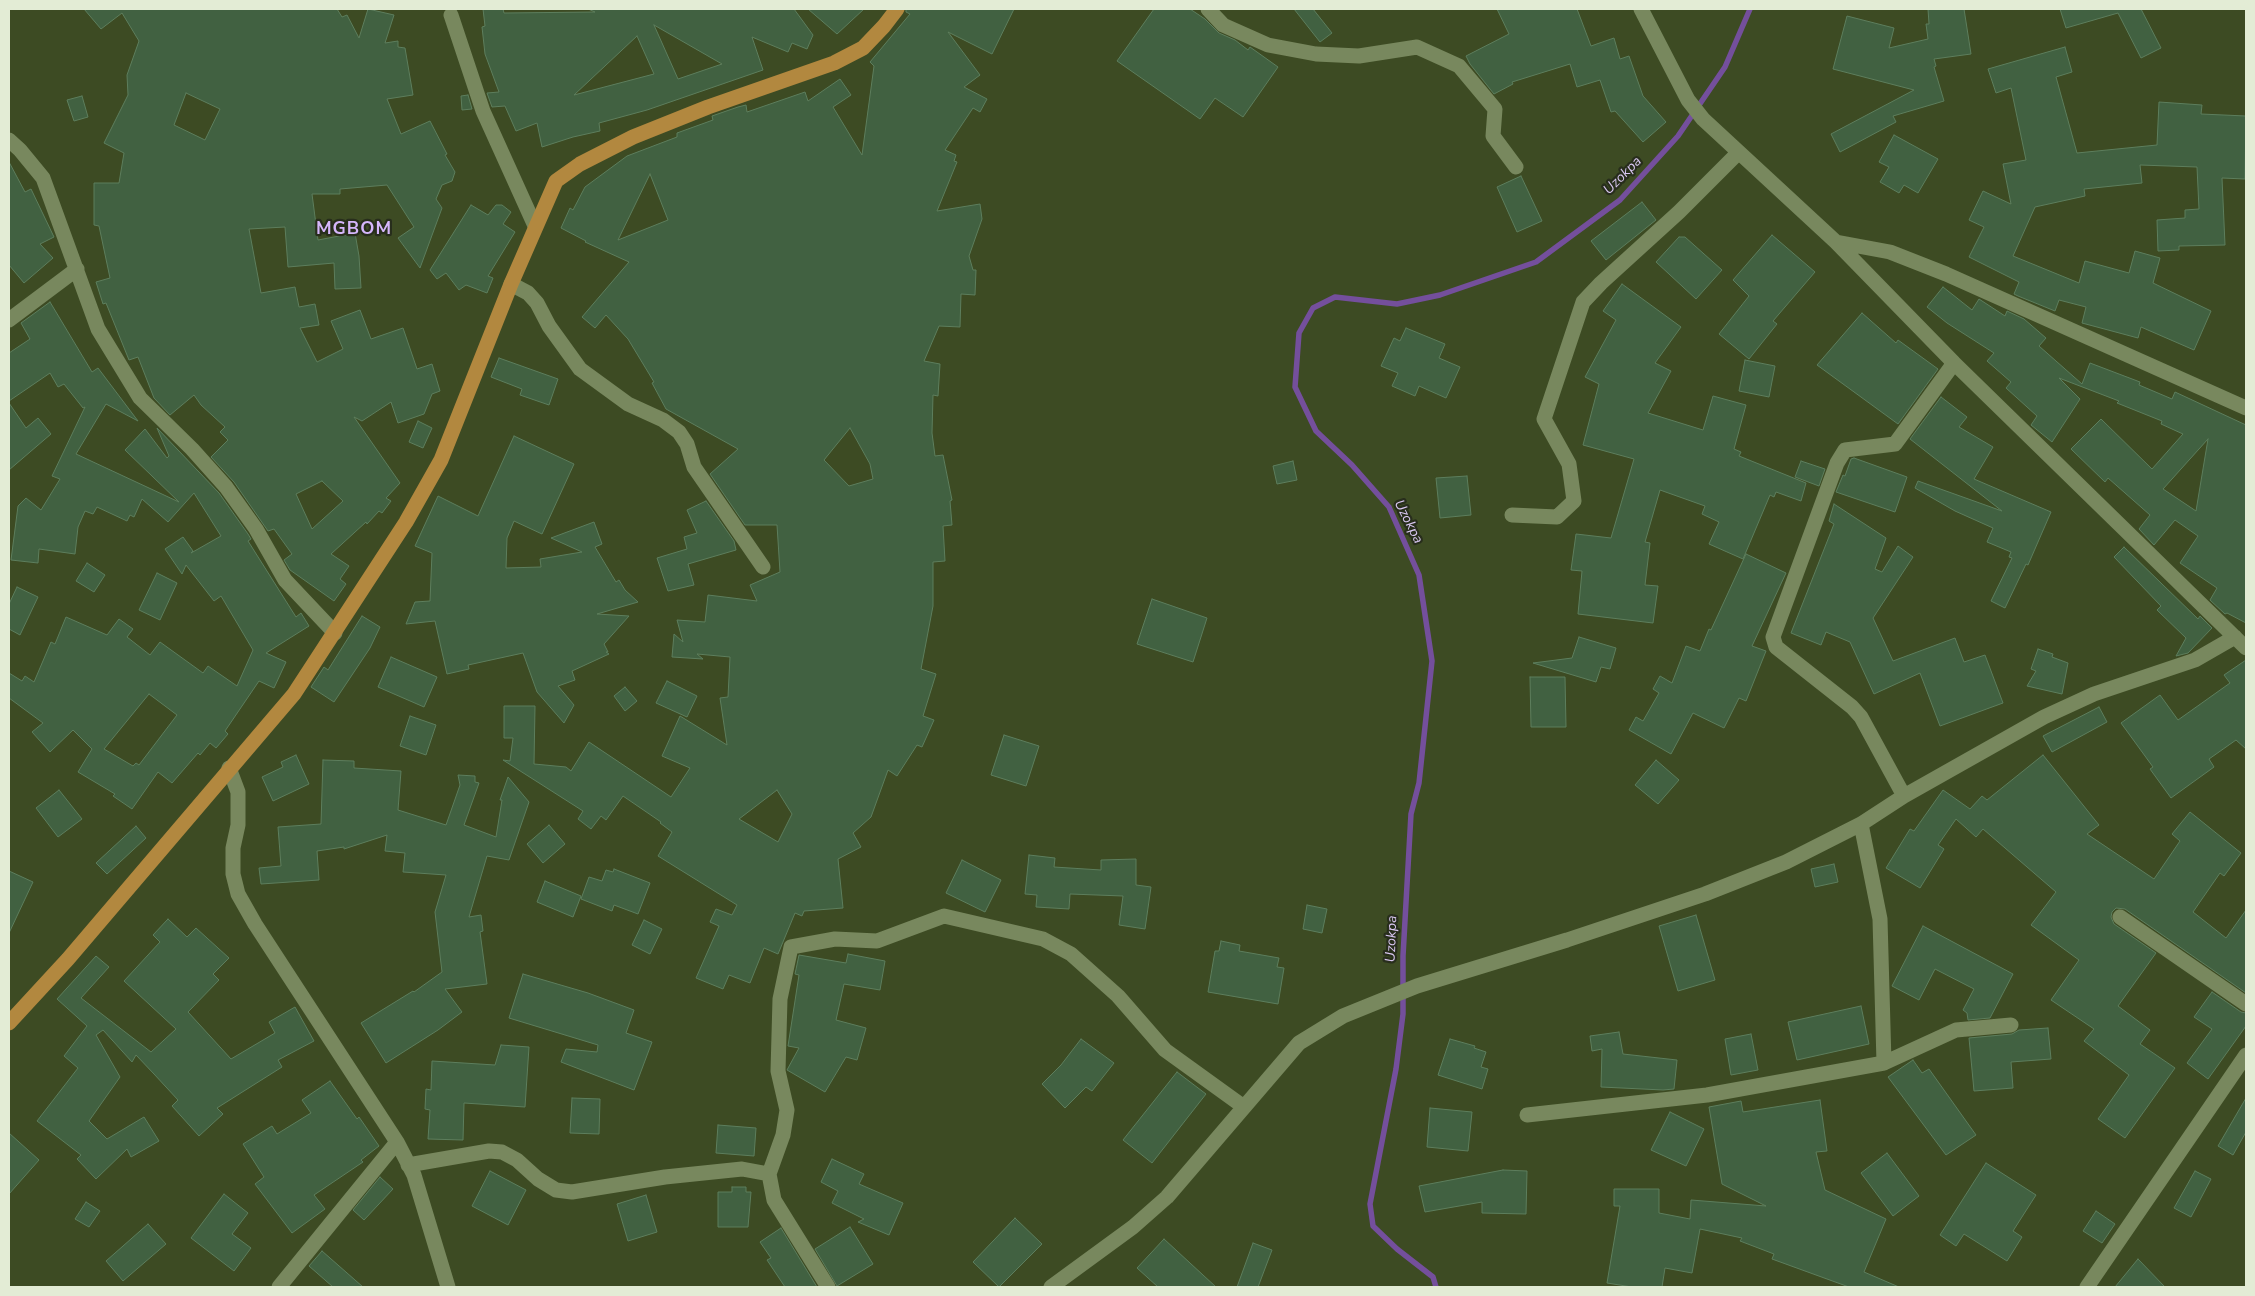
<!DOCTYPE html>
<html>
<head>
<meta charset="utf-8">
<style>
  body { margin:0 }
  #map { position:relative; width:2255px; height:1296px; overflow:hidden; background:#3d4b23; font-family:"Nunito Sans",sans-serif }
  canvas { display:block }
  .frame { position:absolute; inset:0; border:10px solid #e3ecd5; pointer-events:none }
</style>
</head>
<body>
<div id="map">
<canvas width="2255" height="1296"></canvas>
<div class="frame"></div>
</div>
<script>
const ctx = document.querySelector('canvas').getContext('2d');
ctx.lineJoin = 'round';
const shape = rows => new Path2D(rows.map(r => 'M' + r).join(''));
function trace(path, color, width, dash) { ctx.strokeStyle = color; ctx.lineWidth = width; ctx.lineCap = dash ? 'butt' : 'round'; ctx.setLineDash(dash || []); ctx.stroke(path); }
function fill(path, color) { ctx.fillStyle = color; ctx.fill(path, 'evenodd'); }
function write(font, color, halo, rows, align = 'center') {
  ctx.font = font + ' "Nunito Sans",sans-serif'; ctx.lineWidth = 4.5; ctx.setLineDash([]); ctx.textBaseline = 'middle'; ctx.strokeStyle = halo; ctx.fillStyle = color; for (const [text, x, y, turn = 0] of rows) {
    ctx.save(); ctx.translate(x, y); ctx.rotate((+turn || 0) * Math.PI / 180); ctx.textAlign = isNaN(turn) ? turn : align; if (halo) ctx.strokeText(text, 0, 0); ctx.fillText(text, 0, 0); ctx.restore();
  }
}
const stream = shape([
  [1436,1287,1433,1277,1397,1249,1373,1226,1370,1204,1396,1069,1403,1014,1403,956,1411,814,1419,783,1432,661,1419,575,1389,507,1352,465,1316,431,1295,387,1299,333,1313,308,1335,297,1397,304,1440,295,1536,262,1620,200,1678,136,1725,67,1750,9]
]);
const building = shape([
  [84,9,337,9,342,17,347,15,359,38,368,9,394,15,385,43,398,41,398,47,405,48,413,95,387,99,401,134,430,121,447,154,445,155,455,172,452,181,442,185,436,199,442,208,420,268,398,238,414,227,387,185,340,189,340,194,312,194,318,240,355,233,359,256,361,288,335,289,334,263,288,267,285,227,249,229,261,293,295,287,299,307,315,304,319,325,300,328,317,362,343,349,331,321,360,310,371,339,403,328,417,369,432,364,440,391,432,394,424,414,398,423,391,402,362,421,354,417,400,483,386,498,391,501,382,513,379,511,367,524,366,522,331,554,349,566,340,579,346,584,334,601,290,570,284,560,292,554,274,529,268,531,234,482,211,457,228,440,220,432,225,427,201,405,194,395,170,415,154,398,138,357,129,360,106,303,103,304,96,282,110,278,99,226,94,225,94,183,119,183,124,153,104,143,128,95,127,75,139,41,122,13,101,29,84,9],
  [186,93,220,109,205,140,174,125,186,93],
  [322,481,343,501,312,529,296,494,322,481],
  [483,9,503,9,504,13,595,12,588,9,794,9,813,35,807,49,792,43,788,52,752,37,763,70,647,110,599,123,600,131,573,137,542,147,537,123,516,131,505,106,492,107,487,93,499,92,485,54,482,27,485,26,483,9],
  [654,25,722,64,678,79,654,25],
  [637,36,654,74,574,95,637,36],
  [808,9,864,9,837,34,808,9],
  [906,9,1014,9,992,54,948,32,980,75,964,87,987,99,980,112,973,108,945,150,956,155,954,161,957,162,937,211,980,204,982,219,969,256,973,270,976,270,975,295,961,294,960,327,939,326,924,361,940,364,938,396,933,395,932,433,935,456,943,455,952,500,950,501,952,525,943,526,945,561,933,562,933,606,921,669,936,674,923,716,934,720,922,747,917,745,897,776,888,770,871,817,853,833,861,847,838,859,843,908,804,911,802,916,795,913,778,954,764,948,750,983,729,975,723,989,696,978,719,926,710,922,716,909,732,915,737,905,658,856,672,832,660,823,661,822,623,796,606,820,601,816,591,829,578,819,583,811,503,760,510,761,513,738,504,738,504,706,535,706,534,764,566,767,571,771,589,742,671,797,690,768,662,756,680,716,727,745,720,698,728,697,730,657,697,654,703,659,672,657,674,634,683,642,677,620,705,622,708,595,757,601,750,585,780,572,777,525,745,525,710,474,738,449,666,409,652,383,654,382,628,339,606,315,595,328,582,317,629,262,585,242,586,241,561,228,570,208,573,210,585,187,627,156,677,137,677,133,713,120,712,116,738,107,746,105,747,112,805,92,808,101,840,79,851,95,833,107,862,155,874,66,870,62,910,14,906,12,906,9],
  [650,174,668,220,618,240,650,174],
  [850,428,870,464,873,479,849,486,824,460,850,428],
  [777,790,792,814,778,842,739,819,777,790],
  [1154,9,1190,9,1205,19,1219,33,1235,40,1248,50,1250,47,1278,67,1243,117,1215,98,1200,119,1117,61,1154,9],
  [1294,9,1313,9,1332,33,1320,42,1294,9],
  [1497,9,1577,9,1591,46,1614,38,1620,59,1629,56,1643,96,1666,122,1643,142,1615,111,1611,112,1600,80,1577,87,1570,64,1512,82,1513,84,1494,94,1470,64,1466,56,1509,34,1497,9],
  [1928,9,1964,9,1971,54,1934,59,1936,66,1934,67,1944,101,1893,116,1896,122,1840,152,1831,134,1914,90,1833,69,1847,16,1894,28,1889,48,1928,39,1926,24,1929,24,1928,9],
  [2060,9,2141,9,2161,48,2141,58,2118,13,2066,28,2060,9],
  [2065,47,2072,72,2056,77,2077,153,2157,145,2159,102,2202,105,2201,114,2246,116,2245,179,2222,178,2225,245,2179,246,2179,250,2158,251,2157,220,2185,218,2185,210,2199,209,2197,167,2140,165,2142,183,2084,189,2085,196,2035,207,2013,256,2079,283,2085,261,2129,273,2135,251,2160,258,2153,283,2211,311,2194,350,2141,327,2138,338,2082,323,2086,307,2059,300,2055,311,2018,296,2014,294,2019,282,1969,257,1984,227,1969,220,1983,191,2011,204,2003,164,2026,160,2011,88,1996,93,1988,69,2065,47],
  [468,95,472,109,462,110,461,96,468,95],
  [82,96,88,117,74,121,67,100,82,96],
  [1894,135,1938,159,1918,193,1904,185,1899,193,1880,182,1889,167,1879,162,1894,135],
  [9,162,25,192,31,189,54,237,40,244,53,258,24,283,9,265,9,162],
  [1521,176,1542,221,1517,232,1497,187,1521,176],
  [1642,202,1656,220,1606,260,1591,241,1642,202],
  [471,205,488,215,496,205,502,205,511,212,503,224,515,232,488,276,493,278,487,293,466,285,459,290,446,273,437,279,430,270,471,205],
  [1772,235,1815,272,1773,321,1777,324,1749,359,1719,334,1749,296,1733,280,1772,235],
  [1679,237,1685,237,1722,270,1696,299,1656,262,1679,237],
  [1622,284,1681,327,1655,363,1671,371,1648,413,1703,430,1713,396,1746,405,1734,449,1741,452,1739,456,1806,483,1801,501,1776,492,1774,497,1770,495,1743,559,1709,544,1719,522,1702,514,1705,506,1660,490,1645,542,1650,543,1645,585,1658,586,1653,623,1578,614,1582,571,1571,570,1576,534,1611,538,1634,459,1583,445,1599,384,1585,377,1616,320,1603,311,1622,284],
  [1943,287,1972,310,1979,299,2005,316,2007,311,2024,319,2046,338,2039,346,2082,384,2090,363,2140,382,2139,385,2172,399,2175,392,2246,425,2246,623,2227,613,2225,614,2210,600,2217,588,2180,563,2198,536,2175,520,2154,545,2139,529,2150,515,2108,478,2105,482,2071,449,2101,419,2152,469,2183,434,2161,424,2162,421,2117,403,2119,401,2059,378,2080,399,2052,442,2031,425,2037,416,2006,388,2011,382,1987,361,1994,353,1947,323,1927,307,1943,287],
  [2208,439,2196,511,2163,489,2208,439],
  [50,302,92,372,98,368,138,421,106,404,76,454,179,502,125,450,145,429,167,458,169,456,157,428,219,493,248,534,251,539,248,541,296,617,301,613,309,626,266,653,286,662,274,688,259,681,225,731,228,734,216,748,210,743,200,755,198,753,172,783,158,772,132,809,113,796,115,794,78,772,92,749,73,730,50,752,32,732,43,723,9,698,9,673,22,681,25,676,34,682,51,642,55,644,66,617,107,635,119,619,133,629,127,637,150,655,160,642,203,673,208,666,237,686,253,650,221,596,214,601,186,565,182,574,165,549,183,537,193,551,191,553,221,536,194,493,168,522,142,499,134,517,130,515,127,521,97,507,93,514,85,511,78,527,75,554,39,549,38,563,11,560,18,506,26,498,41,510,60,479,52,476,85,407,83,408,64,384,58,387,50,373,9,401,9,353,30,339,21,323,50,302],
  [149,694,177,715,139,765,136,763,133,766,104,749,149,694],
  [1862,313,1896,343,1898,340,1938,369,1898,424,1817,365,1862,313],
  [1406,328,1445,344,1439,358,1460,367,1446,398,1419,386,1415,396,1392,386,1398,373,1381,366,1394,338,1400,341,1406,328],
  [499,358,558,379,549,405,520,395,522,389,491,377,499,358],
  [1745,360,1775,366,1769,397,1739,391,1745,360],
  [1941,397,1967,417,1959,427,1993,447,1974,479,2051,512,2028,565,2026,564,2005,608,1991,601,2012,558,2009,557,2011,552,1987,542,1993,528,1955,511,1915,488,1918,481,2002,511,1910,439,1941,397],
  [9,403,26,428,38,418,51,434,9,470,9,403],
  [418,421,432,428,423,448,409,442,418,421],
  [514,436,574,464,542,534,514,521,507,538,506,568,541,567,540,559,582,552,551,538,594,522,602,544,595,547,616,582,619,580,625,590,638,602,597,614,629,616,604,644,608,652,606,652,609,654,572,671,575,680,558,686,574,705,564,723,537,692,523,653,468,665,469,669,447,674,435,621,406,624,415,602,430,601,432,553,415,546,438,496,478,516,514,436],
  [1854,458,1907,477,1895,512,1836,492,1843,475,1845,476,1851,459,1854,458],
  [1293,461,1297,480,1277,484,1273,466,1293,461],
  [1801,461,1825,469,1819,486,1795,477,1801,461],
  [1467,476,1471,515,1440,518,1436,478,1467,476],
  [706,501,734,541,736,550,688,564,694,585,668,591,657,558,687,549,684,537,697,533,687,510,706,501],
  [1834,504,1886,538,1875,569,1882,572,1898,546,1913,557,1873,618,1893,661,1955,638,1964,662,1985,655,2003,703,1940,726,1920,673,1874,694,1850,642,1826,632,1821,645,1791,633,1834,524,1829,521,1834,504],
  [2124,547,2198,619,2200,616,2212,628,2188,653,2176,656,2186,638,2157,610,2161,606,2114,557,2124,547],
  [1746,554,1786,573,1752,646,1766,651,1746,701,1739,698,1724,728,1693,713,1671,754,1629,730,1636,717,1643,721,1659,693,1653,689,1660,676,1672,683,1686,646,1700,651,1709,629,1711,630,1746,554],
  [87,563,105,575,94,592,76,581,87,563],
  [157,573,177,583,160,620,139,610,157,573],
  [17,587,38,597,20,635,9,629,9,604,17,587],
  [1152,599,1207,618,1193,662,1137,644,1152,599],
  [362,616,380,627,370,648,334,702,311,687,324,667,328,670,362,616],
  [1579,637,1616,648,1610,669,1601,667,1596,682,1533,663,1572,658,1579,637],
  [2038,649,2053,654,2052,657,2068,663,2062,694,2027,686,2036,671,2031,669,2038,649],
  [391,657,437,677,424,707,378,687,391,657],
  [2246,660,2246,749,2236,740,2209,759,2214,767,2171,798,2150,769,2153,767,2121,723,2160,695,2178,720,2230,683,2224,675,2246,660],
  [1530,677,1565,677,1566,727,1531,727,1530,677],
  [667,681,697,696,687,717,656,703,667,681],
  [625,687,637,701,625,711,614,696,625,687],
  [2099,707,2107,722,2052,752,2043,736,2099,707],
  [410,716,436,725,426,755,400,746,410,716],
  [1004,735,1039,746,1026,786,991,775,1004,735],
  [296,755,309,784,273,801,262,777,283,767,281,762,296,755],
  [2043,755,2099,825,2087,834,2154,879,2180,841,2172,834,2190,812,2241,853,2224,876,2220,873,2193,912,2226,938,2246,910,2246,993,2125,909,2116,908,2112,912,2111,917,2114,924,2156,953,2118,1006,2150,1030,2140,1044,2175,1068,2125,1138,2098,1119,2129,1075,2084,1041,2094,1029,2051,1000,2079,960,2031,925,2056,892,1983,829,1976,837,1956,819,1938,845,1944,849,1920,888,1886,868,1910,829,1914,831,1943,790,1970,809,1982,796,1987,800,2043,755],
  [323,760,354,761,354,768,401,771,398,810,446,825,460,785,458,775,475,776,475,782,479,783,464,825,496,837,502,800,500,800,508,777,529,802,509,860,487,856,469,917,481,915,483,931,480,932,487,984,445,989,462,1012,438,1030,386,1063,361,1023,413,991,414,992,442,972,435,912,446,875,403,872,405,853,385,851,387,835,344,849,344,847,317,851,319,880,261,884,259,868,281,866,278,827,321,824,323,760],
  [1656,760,1679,780,1658,804,1635,785,1656,760],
  [59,790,82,819,58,837,36,808,59,790],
  [549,825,565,844,543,863,527,844,549,825],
  [136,826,146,838,107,874,96,863,136,826],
  [1029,855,1055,858,1054,867,1101,870,1101,860,1136,859,1136,885,1151,887,1145,929,1119,925,1123,896,1070,894,1069,909,1036,907,1037,895,1025,894,1029,855],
  [962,860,1001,880,985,912,946,893,962,860],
  [1834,864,1838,882,1815,887,1811,869,1834,864],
  [614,869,650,883,638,914,614,905,612,911,581,899,589,877,602,881,606,870,613,872,614,869],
  [9,871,33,882,9,933,9,871],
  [545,881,581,896,573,917,537,902,545,881],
  [1307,905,1327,909,1322,933,1303,929,1307,905],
  [1696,915,1715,980,1678,991,1659,926,1696,915],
  [168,919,187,937,196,928,229,958,213,974,219,980,188,1012,231,1059,275,1033,269,1022,295,1007,314,1041,278,1060,282,1067,217,1108,223,1114,199,1136,172,1106,178,1100,154,1074,136,1055,132,1062,103,1030,96,1035,120,1077,89,1121,107,1139,144,1117,159,1141,131,1157,127,1149,96,1179,77,1159,81,1155,37,1121,78,1068,64,1056,87,1026,57,999,96,956,109,967,81,998,151,1052,176,1029,124,981,160,942,153,935,168,919],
  [644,920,662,929,650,954,632,945,644,920],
  [1923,926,2013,974,1990,1018,1968,1020,1967,1013,1963,1010,1974,989,1935,969,1919,1000,1892,986,1923,926],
  [1221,941,1240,945,1239,951,1279,958,1277,967,1284,968,1278,1004,1208,992,1215,951,1219,951,1221,941],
  [848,954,885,961,880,990,844,984,836,1020,866,1028,857,1060,846,1057,825,1092,787,1070,799,1048,788,1046,799,975,795,974,799,955,846,963,848,954],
  [523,974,588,993,634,1010,626,1033,652,1042,634,1090,561,1062,566,1049,597,1052,598,1045,509,1018,523,974],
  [2212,992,2241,1012,2246,1013,2246,1026,2208,1079,2187,1063,2212,1029,2194,1017,2212,992],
  [1861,1006,1869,1044,1797,1060,1788,1022,1861,1006],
  [2048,1028,2051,1059,2011,1062,2013,1088,1974,1091,1969,1038,2012,1034,2019,1030,2048,1028],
  [1619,1032,1623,1054,1677,1060,1674,1089,1663,1090,1601,1087,1602,1049,1592,1051,1590,1036,1619,1032],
  [1751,1034,1758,1070,1731,1075,1725,1039,1751,1034],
  [1081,1039,1114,1063,1092,1091,1086,1087,1065,1108,1042,1084,1061,1065,1081,1039],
  [1450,1039,1475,1046,1474,1048,1486,1052,1481,1067,1488,1069,1482,1089,1438,1075,1450,1039],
  [501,1045,529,1047,525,1107,464,1103,463,1140,428,1139,430,1110,425,1109,426,1089,431,1090,432,1061,495,1065,501,1045],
  [1913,1060,1922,1073,1929,1069,1976,1135,1946,1155,1888,1077,1913,1060],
  [1177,1072,1206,1094,1152,1163,1123,1140,1177,1072],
  [330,1081,357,1119,359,1117,379,1146,361,1160,363,1162,314,1195,325,1209,292,1233,255,1184,264,1177,243,1144,272,1126,277,1134,311,1113,302,1100,330,1081],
  [572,1098,600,1099,599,1134,570,1133,572,1098],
  [2246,1098,2246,1132,2233,1155,2218,1146,2246,1098],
  [1820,1100,1827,1151,1816,1152,1825,1190,1886,1219,1864,1272,1899,1287,1849,1287,1772,1259,1774,1254,1740,1241,1742,1238,1700,1229,1692,1273,1665,1268,1662,1287,1632,1287,1607,1283,1620,1206,1614,1206,1614,1189,1659,1189,1659,1213,1690,1219,1691,1200,1766,1206,1722,1184,1709,1107,1741,1101,1743,1112,1820,1100],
  [1430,1108,1472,1112,1468,1151,1427,1147,1430,1108],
  [1670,1112,1704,1129,1686,1166,1651,1150,1670,1112],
  [718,1125,756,1128,754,1156,716,1153,718,1125],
  [9,1133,39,1160,9,1194,9,1133],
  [1887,1153,1919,1196,1893,1216,1861,1173,1887,1153],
  [832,1159,864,1174,859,1184,903,1203,889,1235,858,1222,864,1219,832,1203,838,1191,821,1182,832,1159],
  [1986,1163,2036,1195,2013,1231,2022,1237,2007,1261,1964,1234,1956,1246,1940,1235,1986,1163],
  [1503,1170,1527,1171,1526,1214,1482,1213,1482,1202,1425,1212,1419,1186,1503,1170],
  [490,1171,526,1190,508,1225,472,1206,490,1171],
  [2195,1171,2211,1179,2191,1217,2174,1208,2195,1171],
  [380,1177,393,1189,364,1220,353,1210,380,1177],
  [732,1187,746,1187,746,1192,751,1192,748,1227,718,1227,718,1192,732,1192,732,1187],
  [224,1194,248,1213,232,1234,251,1248,234,1271,191,1238,224,1194],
  [646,1195,657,1232,628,1241,617,1204,646,1195],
  [86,1202,100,1211,89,1227,75,1219,86,1202],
  [2096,1211,2115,1224,2102,1243,2083,1231,2096,1211],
  [1015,1218,1042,1244,999,1287,973,1262,1015,1218],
  [148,1224,166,1244,123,1281,106,1261,148,1224],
  [850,1227,873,1264,837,1286,815,1249,850,1227],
  [781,1228,817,1287,785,1287,767,1260,771,1258,760,1242,781,1228],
  [1164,1239,1216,1287,1158,1287,1137,1268,1164,1239],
  [1253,1243,1272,1250,1258,1287,1237,1287,1253,1243],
  [322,1251,363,1287,333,1287,309,1266,322,1251],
  [2138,1259,2165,1287,2115,1287,2138,1259]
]);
const minor = shape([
  [1208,9,1223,25,1268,45,1316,54,1359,56,1417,47,1459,66,1495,109,1493,136,1516,167],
  [1641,9,1688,100,1703,119,1836,242,1954,363,2246,648],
  [451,15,483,111,535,226],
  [9,140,20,150,43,178,98,329,140,398,192,449,226,487,256,529,285,580,335,633],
  [1836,242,1890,252,1946,274,2246,408],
  [511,284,528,293,537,303,549,326,580,369,628,404,663,420,679,432,687,444,694,467,763,567],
  [9,320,77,269],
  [1512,515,1557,517,1574,501,1569,464,1544,419,1583,302,1601,283,1679,212,1738,153],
  [229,768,238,792,238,825,233,848,233,874,238,894,255,924,397,1142,414,1175,448,1287],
  [1904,796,1861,717,1852,707,1776,647,1773,637,1837,463,1845,450,1895,444,1954,363],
  [1861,824,1880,919,1884,1063],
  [2120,917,2246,1004],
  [1527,1115,1707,1095,1884,1063,1956,1030,2011,1025],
  [408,1165,489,1151,502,1152,517,1160,538,1179,556,1190,572,1192,665,1177,742,1169,769,1174],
  [279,1287,397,1142],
  [828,1287,774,1200,769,1174,783,1135,787,1110,778,1071,780,999,791,947,835,939,877,941,944,916,1043,939,1071,954,1118,996,1165,1050,1244,1107],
  [1051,1287,1133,1227,1167,1197,1299,1043,1343,1016,1417,986,1567,940,1705,894,1786,862,1861,824,1904,796,2044,717,2094,694,2195,660,2235,637],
  [2087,1287,2246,1055]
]);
const major = shape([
  [9,1023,68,959,294,694,406,522,441,460,511,284,556,181,580,164,633,137,708,107,834,63,863,48,884,26,897,9]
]);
const waterNames = [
  ["Uzokpa",1623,176,-45],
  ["Uzokpa",1408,522,63],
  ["Uzokpa",1392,939,-88]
];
const districtNames = [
  ["MGBOM",354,230]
];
trace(stream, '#744f9c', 5.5);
fill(building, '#416141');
trace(building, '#5d7e5d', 1);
trace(minor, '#78885e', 15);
trace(major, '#b2883f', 15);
write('italic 14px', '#d9c7f1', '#282e1c', waterNames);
ctx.letterSpacing = '1px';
write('bold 18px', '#d5b6fb', '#282e1c', districtNames);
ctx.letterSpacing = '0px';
</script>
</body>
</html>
